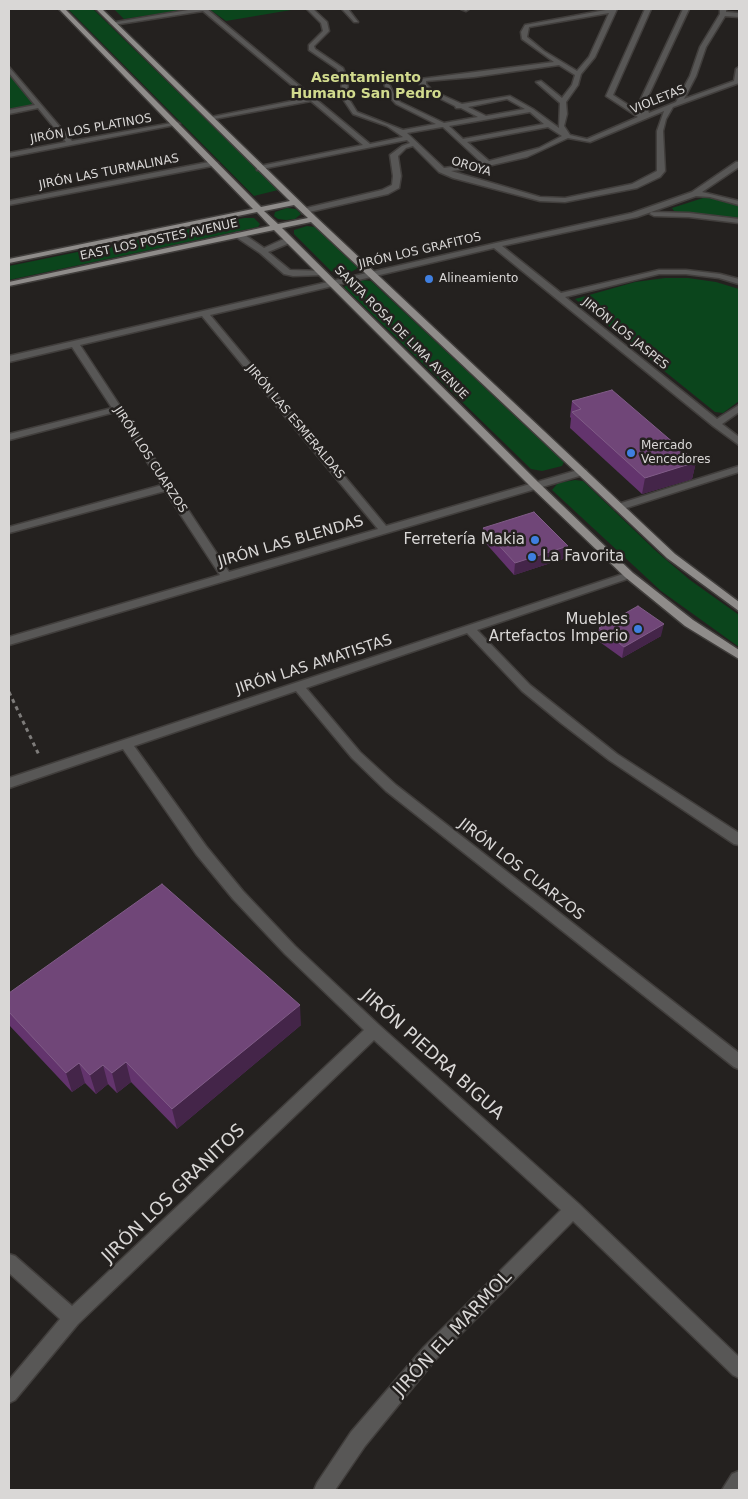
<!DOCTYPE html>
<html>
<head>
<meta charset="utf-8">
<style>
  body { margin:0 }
  #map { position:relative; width:748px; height:1499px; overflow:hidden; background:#24211f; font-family:"DejaVu Sans",sans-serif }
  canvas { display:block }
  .frame { position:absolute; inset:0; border:10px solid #d9d7d6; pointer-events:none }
</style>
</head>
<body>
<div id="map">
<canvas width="748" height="1499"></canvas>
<div class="frame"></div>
</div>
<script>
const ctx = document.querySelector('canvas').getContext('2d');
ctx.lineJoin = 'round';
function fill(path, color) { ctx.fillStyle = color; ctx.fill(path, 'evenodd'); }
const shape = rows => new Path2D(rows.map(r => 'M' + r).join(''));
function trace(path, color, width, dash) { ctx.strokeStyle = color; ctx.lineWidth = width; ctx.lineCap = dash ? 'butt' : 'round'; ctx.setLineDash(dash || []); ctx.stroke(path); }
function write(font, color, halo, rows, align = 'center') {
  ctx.font = font + ' "DejaVu Sans",sans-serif'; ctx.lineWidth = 5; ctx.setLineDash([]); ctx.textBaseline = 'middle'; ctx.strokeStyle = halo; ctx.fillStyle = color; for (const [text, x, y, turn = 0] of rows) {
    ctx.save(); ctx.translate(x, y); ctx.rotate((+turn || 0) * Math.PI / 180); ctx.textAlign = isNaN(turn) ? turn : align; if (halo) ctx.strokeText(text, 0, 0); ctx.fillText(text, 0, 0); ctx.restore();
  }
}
const green = shape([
  [68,9,93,9,278,190,254,196],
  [114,9,189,9,124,19],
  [209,9,297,9,226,21],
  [9,73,34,105,9,109],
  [703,198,710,198,739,206,739,219,679,212,674,211,672,208],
  [287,208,296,209,301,214,295,219,286,220,278,219,274,216,275,212],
  [244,218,254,218,260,224,258,227,9,280,9,266],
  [307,226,315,227,358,268,351,272,338,274,331,271,294,234,294,230],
  [665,278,688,278,716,282,739,289,739,401,723,413,715,412,575,299,635,282],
  [362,280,371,281,564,462,562,466,542,471,531,469,344,287,349,283],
  [575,480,583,481,657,552,690,580,739,615,739,647,661,591,552,490,558,483]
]);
const path = shape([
  [9,692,39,755]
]);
const minor = shape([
  [194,9,207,9,370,144,403,137,387,126,353,114,341,96,342,80,337,69,309,50,309,45,323,31,321,23,307,9,313,9,327,22,329,31,314,46,315,49,343,68,348,80,347,96,357,112,403,130,436,124,396,104,388,95,383,80,387,80,394,94,400,102,444,123,478,117,461,108,456,108,455,106,429,93,420,85,420,79,554,62,522,39,521,32,525,25,611,9,617,9,595,57,581,74,578,85,566,102,567,114,564,126,570,135,587,139,638,117,606,96,645,9,651,9,613,95,642,114,639,103,683,9,689,9,645,103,649,113,676,102,690,76,700,47,720,14,720,9,726,9,726,12,739,13,739,17,725,16,706,47,696,76,684,99,734,81,736,69,739,67,739,83,673,107,666,119,663,131,665,171,660,177,637,188,565,202,540,201,453,178,439,172,413,146,406,148,398,156,401,176,399,188,388,194,305,213,302,213,302,209,382,190,392,185,393,176,390,155,402,146,410,143,407,140,257,170,257,166,260,166,363,145,311,101,209,120,209,118,211,117,307,98,203,11,113,25,110,23,194,9],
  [609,13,589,57,577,71,544,51,527,37,529,27,609,13],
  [559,65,575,75,572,85,562,98,541,81,536,82,560,103,559,128,533,109,510,96,462,104,433,91,426,84,426,81,474,77,559,65],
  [507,99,525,109,486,116,468,107,507,99],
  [664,111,657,131,657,171,632,184,565,198,540,197,451,171,488,166,527,157,568,138,590,142,664,111],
  [530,112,544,124,463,139,449,126,530,112],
  [442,127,443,127,482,163,444,168,407,133,442,127],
  [548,127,562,136,539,148,489,161,467,142,548,127],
  [342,9,348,9,358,22,354,22,342,9],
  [461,9,469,9,466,11,461,9],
  [9,67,72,141,177,122,180,124,9,157,9,153,66,142,38,108,9,114,9,110,35,105,9,73,9,67],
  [214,161,218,163,217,165,9,205,9,201,214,161],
  [736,162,739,162,739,167,702,192,739,201,739,205,710,197,696,196,637,217,502,246,561,293,659,270,686,270,720,274,739,279,739,284,719,278,686,274,659,274,565,297,717,419,739,405,739,412,722,424,739,437,739,445,713,426,494,248,210,315,386,526,578,470,586,470,587,472,586,474,9,645,9,637,220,575,165,491,9,533,9,527,162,485,115,412,9,440,9,434,112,408,72,347,9,362,9,356,496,243,632,213,692,192,736,162],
  [202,316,378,529,229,572,80,345,202,316],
  [651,212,689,213,739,219,739,223,689,217,654,216,650,214,651,212],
  [236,233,242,233,264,248,286,238,292,238,292,242,268,252,290,270,323,271,327,273,323,275,293,276,284,274,260,253,236,237,236,233],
  [739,466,739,472,623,509,615,509,614,507,615,505,739,466],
  [629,572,634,575,633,577,477,630,530,685,617,754,739,833,739,845,734,844,609,760,561,723,522,691,467,633,306,688,360,752,396,785,739,1053,739,1069,734,1067,386,791,352,758,296,691,134,746,206,846,243,891,295,946,379,1025,579,1204,739,1357,739,1378,733,1375,573,1221,436,1359,365,1446,335,1490,314,1490,317,1483,351,1432,424,1347,561,1210,374,1040,78,1324,15,1400,9,1403,9,1380,60,1319,9,1273,9,1254,15,1256,72,1306,364,1030,285,954,233,899,196,854,123,749,9,788,9,778,629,572],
  [739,1471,739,1490,722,1490,732,1474,739,1471]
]);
const major = shape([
  [59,9,65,9,261,207,290,201,96,9,102,9,316,217,675,554,739,602,739,611,667,558,311,222,282,228,539,483,633,573,693,620,739,650,739,659,685,626,625,577,531,487,274,230,9,286,9,282,270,226,257,212,9,263,9,259,253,209,59,9],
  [294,205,308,218,278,224,264,211,294,205]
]);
const wall = shape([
  [572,401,696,462,692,479,642,494,570,428,571,418,570,417],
  [483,528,568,546,566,558,514,575,482,539],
  [599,628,661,636,622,658,597,640],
  [9,993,301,1025,177,1129,131,1082,117,1093,108,1084,96,1094,85,1083,72,1092,9,1025]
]);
const shadedWall = shape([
  [696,462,692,479,642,494,645,478],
  [568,546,566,558,514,575,515,563],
  [664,624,661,636,622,658,624,647],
  [300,1005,301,1025,177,1129,172,1109],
  [126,1062,131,1082,117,1093,112,1073],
  [79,1063,85,1083,72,1092,66,1073],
  [103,1065,108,1084,96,1094,90,1075]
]);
const building = shape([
  [612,390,696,462,645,478,572,412,581,409,572,401,612,390],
  [534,512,568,546,515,563,483,528,534,512],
  [638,606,664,624,624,647,599,628,638,606],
  [162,884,300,1005,172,1109,126,1062,112,1073,103,1065,90,1075,79,1063,66,1073,9,1012,9,993,162,884]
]);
const markers = [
  [429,279,5,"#3f7fe0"],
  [631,453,5,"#3f7fe0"],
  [535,540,5,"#3f7fe0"],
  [532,557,5,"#3f7fe0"],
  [638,629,5,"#3f7fe0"]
];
const farStreetnames = [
  ["VIOLETAS",658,100,-22],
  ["JIRÓN LOS PLATINOS",91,129,-10],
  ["OROYA",471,167,17],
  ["JIRÓN LAS TURMALINAS",109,172,-11],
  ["EAST LOS POSTES AVENUE",159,240,-12],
  ["JIRÓN LOS GRAFITOS",420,251,-13],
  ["SANTA ROSA DE LIMA AVENUE",401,333,45],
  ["JIRÓN LOS JASPES",625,334,39],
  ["JIRÓN LAS ESMERALDAS",295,422,50],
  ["JIRÓN LOS CUARZOS",150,460,57]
];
const farPoinames = [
  ["Alineamiento",439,279],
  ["Mercado",641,446],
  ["Vencedores",641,460]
];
const farNeighbourhoodnames = [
  ["Asentamiento",366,78],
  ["Humano San Pedro",366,94]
];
const poiNames = [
  ["Ferretería Makia",525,540],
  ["La Favorita",542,557,"left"],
  ["Muebles",628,620],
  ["Artefactos Imperio",628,637]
];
const streetNames = [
  ["JIRÓN LAS BLENDAS",291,542,-16],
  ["JIRÓN LAS AMATISTAS",314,665,-18],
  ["JIRÓN LOS CUARZOS",521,870,38]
];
const nearStreetnames = [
  ["JIRÓN PIEDRA BIGUA",432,1055,42],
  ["JIRÓN LOS GRANITOS",174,1194,-44],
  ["JIRÓN EL MARMOL",453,1334,-47]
];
fill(green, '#0b451c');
trace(minor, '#413e3c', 3);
trace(major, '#413e3c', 3);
trace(path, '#7e7c7a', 3, [4, 4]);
fill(minor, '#585756');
fill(major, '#8f8c8a');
fill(wall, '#63346d');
fill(shadedWall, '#442549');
fill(building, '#704678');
trace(building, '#805c87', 1);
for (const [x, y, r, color] of markers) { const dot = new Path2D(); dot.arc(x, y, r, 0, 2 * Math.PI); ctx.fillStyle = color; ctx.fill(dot); trace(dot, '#24211f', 2); }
write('12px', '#d9d7d6', '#24211f', farStreetnames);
write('12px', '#d9d7d6', '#24211f', farPoinames, 'left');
write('bold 14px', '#d1da8d', '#24211f', farNeighbourhoodnames);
write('15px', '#d9d7d6', '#24211f', poiNames, 'right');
write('15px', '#d9d7d6', '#24211f', streetNames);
write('18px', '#d9d7d6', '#24211f', nearStreetnames);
</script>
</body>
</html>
